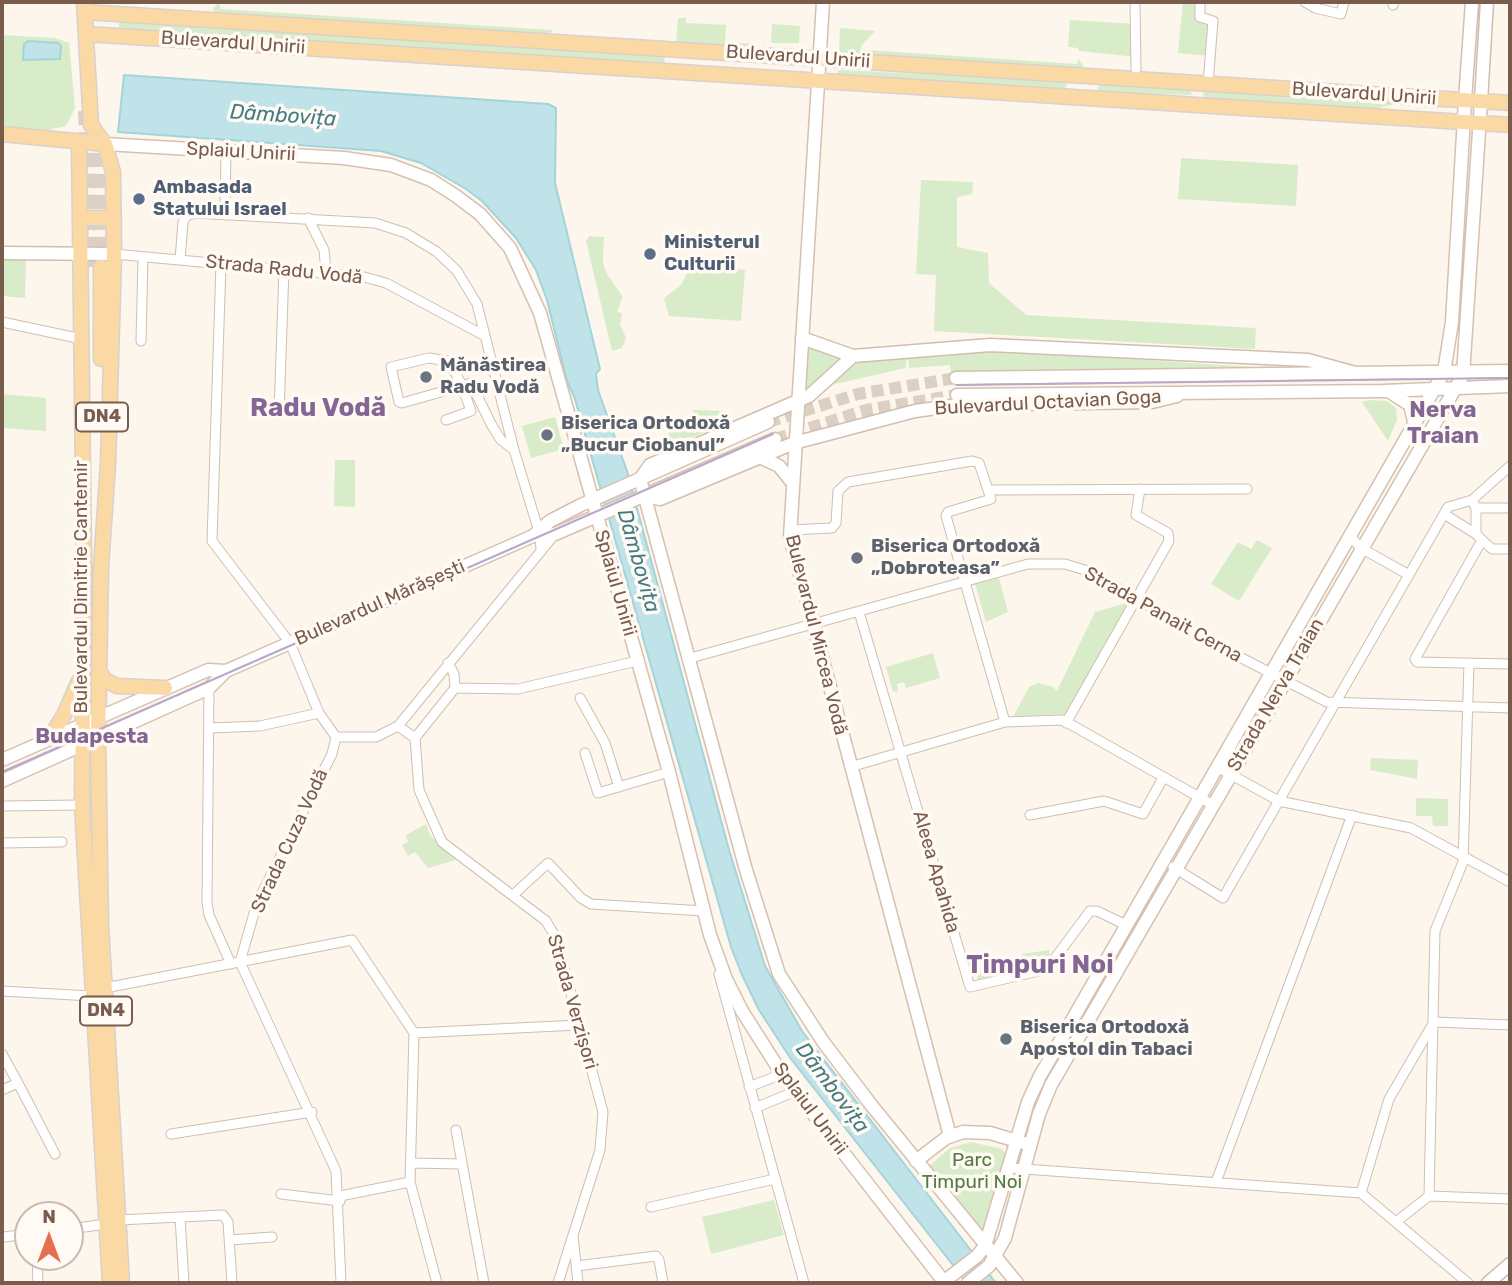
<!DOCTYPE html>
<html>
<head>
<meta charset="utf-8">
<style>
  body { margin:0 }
  #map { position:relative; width:1512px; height:1285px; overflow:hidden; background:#fdf6ec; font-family:Rubik,sans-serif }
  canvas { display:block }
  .frame { position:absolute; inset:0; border:4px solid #7a5c4d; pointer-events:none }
  .north { position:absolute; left:14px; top:1201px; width:70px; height:70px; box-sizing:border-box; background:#fffaf3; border:2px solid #cabbb1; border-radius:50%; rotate:0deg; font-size:19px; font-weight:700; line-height:28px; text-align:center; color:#7a5c4d }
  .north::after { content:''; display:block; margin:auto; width:24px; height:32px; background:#e76f51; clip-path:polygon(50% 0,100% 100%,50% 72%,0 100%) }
</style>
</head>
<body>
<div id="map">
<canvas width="1512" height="1285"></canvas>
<div class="frame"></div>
<div class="north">N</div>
</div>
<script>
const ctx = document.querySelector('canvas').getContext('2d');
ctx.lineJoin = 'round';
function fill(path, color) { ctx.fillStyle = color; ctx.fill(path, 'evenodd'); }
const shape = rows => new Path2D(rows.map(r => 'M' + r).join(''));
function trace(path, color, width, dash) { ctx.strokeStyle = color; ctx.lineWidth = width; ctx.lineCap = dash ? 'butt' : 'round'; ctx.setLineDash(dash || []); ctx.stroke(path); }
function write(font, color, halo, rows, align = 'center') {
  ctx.font = font + ' Rubik,sans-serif'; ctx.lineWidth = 7; ctx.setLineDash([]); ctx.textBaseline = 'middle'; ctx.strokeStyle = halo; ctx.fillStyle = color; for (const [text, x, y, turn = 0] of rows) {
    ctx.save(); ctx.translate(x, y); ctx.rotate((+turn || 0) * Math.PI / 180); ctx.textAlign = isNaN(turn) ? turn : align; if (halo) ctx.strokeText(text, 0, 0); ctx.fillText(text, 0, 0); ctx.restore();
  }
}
const green = shape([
  [1183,2,1200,2,1199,13,1213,21,1210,56,1178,53],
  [219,3,221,9,553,30,549,35,215,13,213,8],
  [678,18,686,18,686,23,726,25,725,42,756,44,756,48,676,42],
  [1070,20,1137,24,1136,57,1079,51,1078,48,1068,47],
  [119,21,664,55,665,64,119,31],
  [772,24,800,26,799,43,771,43],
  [840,28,875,31,861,46,860,54,839,52],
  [2,35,55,38,69,43,75,108,66,126,47,130,2,127],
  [866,50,1077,64,1078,59,1084,66,1075,69,865,55],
  [841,70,1064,81,1067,85,1064,89,838,74,837,71],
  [1100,84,1190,89,1192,95,1102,92,1097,89],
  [1206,90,1448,106,1448,108,1391,105,1374,109,1205,98,1202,91],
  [1181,158,1298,165,1296,206,1178,199],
  [921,180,973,182,972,194,957,197,957,247,988,253,989,283,1026,315,1256,328,1255,349,934,331,936,275,916,274],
  [589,236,604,237,603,263,607,274,623,297,617,311,622,314,620,324,626,338,622,348,612,351,586,241],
  [3,259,26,259,25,298,2,296],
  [692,264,745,270,741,321,669,316,664,298,681,285],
  [805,344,847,358,812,389,802,391],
  [992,350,1254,367,1254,371,951,375,950,365,909,368,908,358],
  [906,357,906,368,831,385,860,360],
  [2,394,46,398,46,431,2,428],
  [1370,400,1387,401,1396,408,1397,420,1388,441,1362,402],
  [693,410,726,411,730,421,670,447,667,424,693,423],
  [555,417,564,449,531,458,522,426],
  [335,460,355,460,355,507,334,506],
  [1257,540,1272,548,1239,601,1211,584,1238,542,1251,549],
  [999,578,1008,612,986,622,975,584],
  [1137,600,1066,723,1063,714,1013,717,1029,687,1038,683,1053,687,1057,691,1095,612],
  [933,653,940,678,906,688,904,682,897,684,898,691,893,692,886,667],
  [1371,758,1418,760,1417,779,1370,770],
  [1416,798,1448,799,1448,826,1433,826,1432,816,1416,816],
  [426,824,430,835,456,860,428,868,415,852,408,856,402,845,408,842,406,835],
  [1049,950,1052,964,978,985,976,965,1022,959,1022,954],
  [971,1142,1002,1149,1008,1158,985,1236,930,1165,950,1148],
  [774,1200,784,1235,711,1254,702,1217]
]);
const water = shape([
  [28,41,58,43,61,46,60,59,23,60,24,44,28,41],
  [124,75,548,104,556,108,555,183,600,369,596,374,598,390,627,471,729,850,765,966,802,1031,996,1283,967,1283,791,1059,759,1010,742,975,731,947,575,399,567,381,547,300,536,270,516,238,482,201,466,189,421,163,381,151,118,132,124,75]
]);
const secondaryTunnel = shape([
  [768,422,858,394,956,378],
  [775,439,866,410,957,395]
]);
const primaryTunnel = shape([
  [85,111,92,267],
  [96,132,101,252]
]);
const minor = shape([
  [1135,2,1136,69],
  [1200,2,1200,17,1213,21,1208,84],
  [1305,2,1315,8,1341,14,1344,2],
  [1393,5,1394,2],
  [225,215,226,150],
  [308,218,324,250,326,272],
  [114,254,364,277,386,283,485,336],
  [180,260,183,222,186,216,195,213,375,223,406,233,437,252,457,271,477,304,514,450,540,535,541,550],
  [221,263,212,541,290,643,319,713,336,737,332,754,257,903,240,962,336,1171,341,1283],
  [2,322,82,339],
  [141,341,143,257],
  [279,414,284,268],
  [446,420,471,411,462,386,456,374,448,361,429,358,391,367,399,402,402,403,462,386,471,383,491,424,501,440,514,450],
  [989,490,1247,489],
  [1472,500,1476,508,1476,534,1482,540,1415,659,1417,662,1510,664],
  [1476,508,1510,508],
  [1444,514,1476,534],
  [789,530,832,528,836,523,838,491,848,482,972,461,979,463,991,499,948,512,946,516,1005,722],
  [1349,535,1361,548,1409,575],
  [1482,540,1492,549,1510,549],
  [859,612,970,987,1047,969,1090,911,1097,911,1126,925],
  [687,659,1028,564,1065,564,1088,571,1224,649,1327,702,1510,708],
  [209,688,207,902,209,915,231,964],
  [455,688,518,689,637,661],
  [580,698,605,743,619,787],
  [1066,723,1169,541,1168,533,1136,515,1140,489],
  [398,726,415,738],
  [210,728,260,726,319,713],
  [336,737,376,737,398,726,555,534],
  [415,738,419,790,442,842,546,921,556,938,603,1112,600,1150,573,1235],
  [415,738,455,688,454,674,448,663],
  [585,753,598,793,669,772],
  [850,767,1005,722,1063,720,1213,805],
  [1217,767,1279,801,1411,828,1510,882],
  [2,806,82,805],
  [1030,815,1104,801,1143,814,1163,778],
  [2,843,62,842],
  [1173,867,1223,898,1448,507,1472,500,1510,466],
  [513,895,548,863,581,898,591,904,704,911],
  [719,974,804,1283],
  [105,988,352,940,414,1033,410,1182,437,1283],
  [2,991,91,996],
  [1434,1022,1510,1025],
  [414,1033,579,1025],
  [2,1054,18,1083,2,1090],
  [18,1083,55,1154],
  [749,1087,782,1074],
  [755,1108,796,1091],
  [456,1130,484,1283],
  [171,1134,312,1112],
  [411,1163,462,1164],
  [1010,1168,1361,1193,1468,1283],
  [1216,1182,1352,815],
  [1361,1193,1389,1099,1434,1022],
  [281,1194,340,1201],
  [340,1196,410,1182],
  [1429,1196,1435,931,1463,862,1469,663],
  [651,1207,775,1179],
  [180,1217,184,1283],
  [118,1220,223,1215,228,1222,232,1283],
  [1397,1221,1429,1196,1510,1199],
  [70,1229,106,1224],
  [4,1237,28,1234],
  [229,1240,272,1237],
  [37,1257,38,1283],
  [577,1266,656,1256,659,1260,663,1283],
  [558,1283,573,1235,578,1283]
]);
const tertiary = shape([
  [1465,100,1472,2],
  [1481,101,1487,2],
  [2,253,114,254],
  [802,338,853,356],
  [762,458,779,466,791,481],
  [640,479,650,465,809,396,853,356,990,345,1308,360,1352,372],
  [644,496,660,499,794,443,915,411,958,405,1152,402,1177,396],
  [1488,1283,1510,1264]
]);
const secondary = shape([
  [823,2,790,537,950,1136],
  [105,144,344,158,391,165,431,180,456,196,480,214,510,248,540,313,669,772,710,935,726,979,742,1011,782,1074,945,1283],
  [956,378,1510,371],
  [1390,392,1410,405,1414,421],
  [957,395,1383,391,1510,386],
  [640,479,746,870,779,974,824,1043,872,1106,1017,1283],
  [533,536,555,534,775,439],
  [2,760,208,670,226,671],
  [2,781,209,688,226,671,533,536,550,521,581,505,768,422],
  [916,1161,946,1138,963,1132,990,1133,1024,1143],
  [942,1283,977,1256,985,1246,1028,1102,1040,1076,1444,372,1452,322,1465,100],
  [968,1283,989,1266,1005,1238,1039,1114,1051,1085,1463,375,1481,101]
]);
const primary = shape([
  [84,2,91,125,105,144,113,172,114,254,108,464,101,567,98,738,101,925,122,1283],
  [85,12,1510,103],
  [86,34,1510,125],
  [2,134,105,144],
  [79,141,84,566,82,805,110,1283],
  [81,218,114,218],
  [101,267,101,359],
  [99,671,105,680,117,686,165,688],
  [49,739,64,715,79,681]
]);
const tram = shape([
  [957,385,1510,378],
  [2,772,773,434]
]);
const markers = [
  [139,199,7,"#5c6f8a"],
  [650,254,7,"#5c6f8a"],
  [426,377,7,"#6b7280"],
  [547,435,7,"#6b7280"],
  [857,558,7,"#6b7280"],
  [1006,1039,7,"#6b7280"]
];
const shields = [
  [102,417,52],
  [106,1011,52]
];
const shieldNames = [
  ["DN4",102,417],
  ["DN4",106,1011]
];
const streetNames = [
  ["Bulevardul Unirii",233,43,4],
  ["Bulevardul Unirii",798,57,4],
  ["Bulevardul Unirii",1364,94,4],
  ["Splaiul Unirii",241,152,3],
  ["Strada Radu Vodă",284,270,6],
  ["Bulevardul Octavian Goga",1048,403,-3],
  ["Splaiul Unirii",615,583,74],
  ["Bulevardul Dimitrie Cantemir",82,587,-90],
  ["Bulevardul Mărășești",380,603,-24],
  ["Strada Panait Cerna",1163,615,29],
  ["Bulevardul Mircea Vodă",816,635,76],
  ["Strada Nerva Traian",1276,695,-60],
  ["Strada Cuza Vodă",290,841,-65],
  ["Aleea Apahida",936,872,74],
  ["Strada Verzișori",572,1002,74],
  ["Splaiul Unirii",810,1109,53]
];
const serviceNames = [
  ["Ambasada",153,188],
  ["Statului Israel",153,210],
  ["Ministerul",664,243],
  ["Culturii",664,265]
];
const worshipNames = [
  ["Mănăstirea",440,366],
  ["Radu Vodă",440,388],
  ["Biserica Ortodoxă",561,424],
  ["„Bucur Ciobanul”",561,446],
  ["Biserica Ortodoxă",871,547],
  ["„Dobroteasa”",871,569],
  ["Biserica Ortodoxă",1020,1028],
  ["Apostol din Tabaci",1020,1050]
];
const parkNames = [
  ["Parc",972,1161],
  ["Timpuri Noi",972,1183]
];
const waterNames = [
  ["Dâmbovița",283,116,4],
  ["Dâmbovița",638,561,74],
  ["Dâmbovița",832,1088,53]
];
const neighbourhoodNames = [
  ["Budapesta",92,737]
];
const quarterNames = [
  ["Nerva",1443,410],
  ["Traian",1443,436]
];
const districtNames = [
  ["Radu Vodă",318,408],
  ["Timpuri Noi",1040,965]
];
fill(green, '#d8ecc9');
fill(water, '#bfe3e8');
trace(water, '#a5d3da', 2);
trace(secondaryTunnel, '#dcd0c4', 12, [12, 6]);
trace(primaryTunnel, '#dcd0c4', 14, [14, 7]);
trace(minor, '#d1beb0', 11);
trace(tertiary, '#d1beb0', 15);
trace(secondary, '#d6c0b0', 15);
trace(primary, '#dad1cd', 17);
trace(minor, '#fff', 9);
trace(tertiary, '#fff', 12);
trace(secondary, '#fff', 12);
trace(primary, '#fbd9a5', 14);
trace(tram, '#b9a8c9', 2);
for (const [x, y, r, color] of markers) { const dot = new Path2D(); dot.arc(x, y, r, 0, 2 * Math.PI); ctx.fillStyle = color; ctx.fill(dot); trace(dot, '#fffaf3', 2.5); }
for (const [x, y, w] of shields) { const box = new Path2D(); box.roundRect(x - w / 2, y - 14.5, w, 29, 5); ctx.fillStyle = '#fffaf3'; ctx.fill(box); trace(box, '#7a5c4d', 2); }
write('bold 18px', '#7a5c4d', null, shieldNames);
write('19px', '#7a5c4d', '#fffaf3', streetNames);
write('bold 19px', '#4e5e75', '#fffaf3', serviceNames, 'left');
write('bold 19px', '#5b616d', '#fffaf3', worshipNames, 'left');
write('19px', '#537a41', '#fffaf3', parkNames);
write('italic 21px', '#437c86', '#fffaf3', waterNames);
write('bold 21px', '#846695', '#fffaf3', neighbourhoodNames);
write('bold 23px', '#846695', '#fffaf3', quarterNames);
write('bold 26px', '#846695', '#fffaf3', districtNames);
</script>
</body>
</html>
